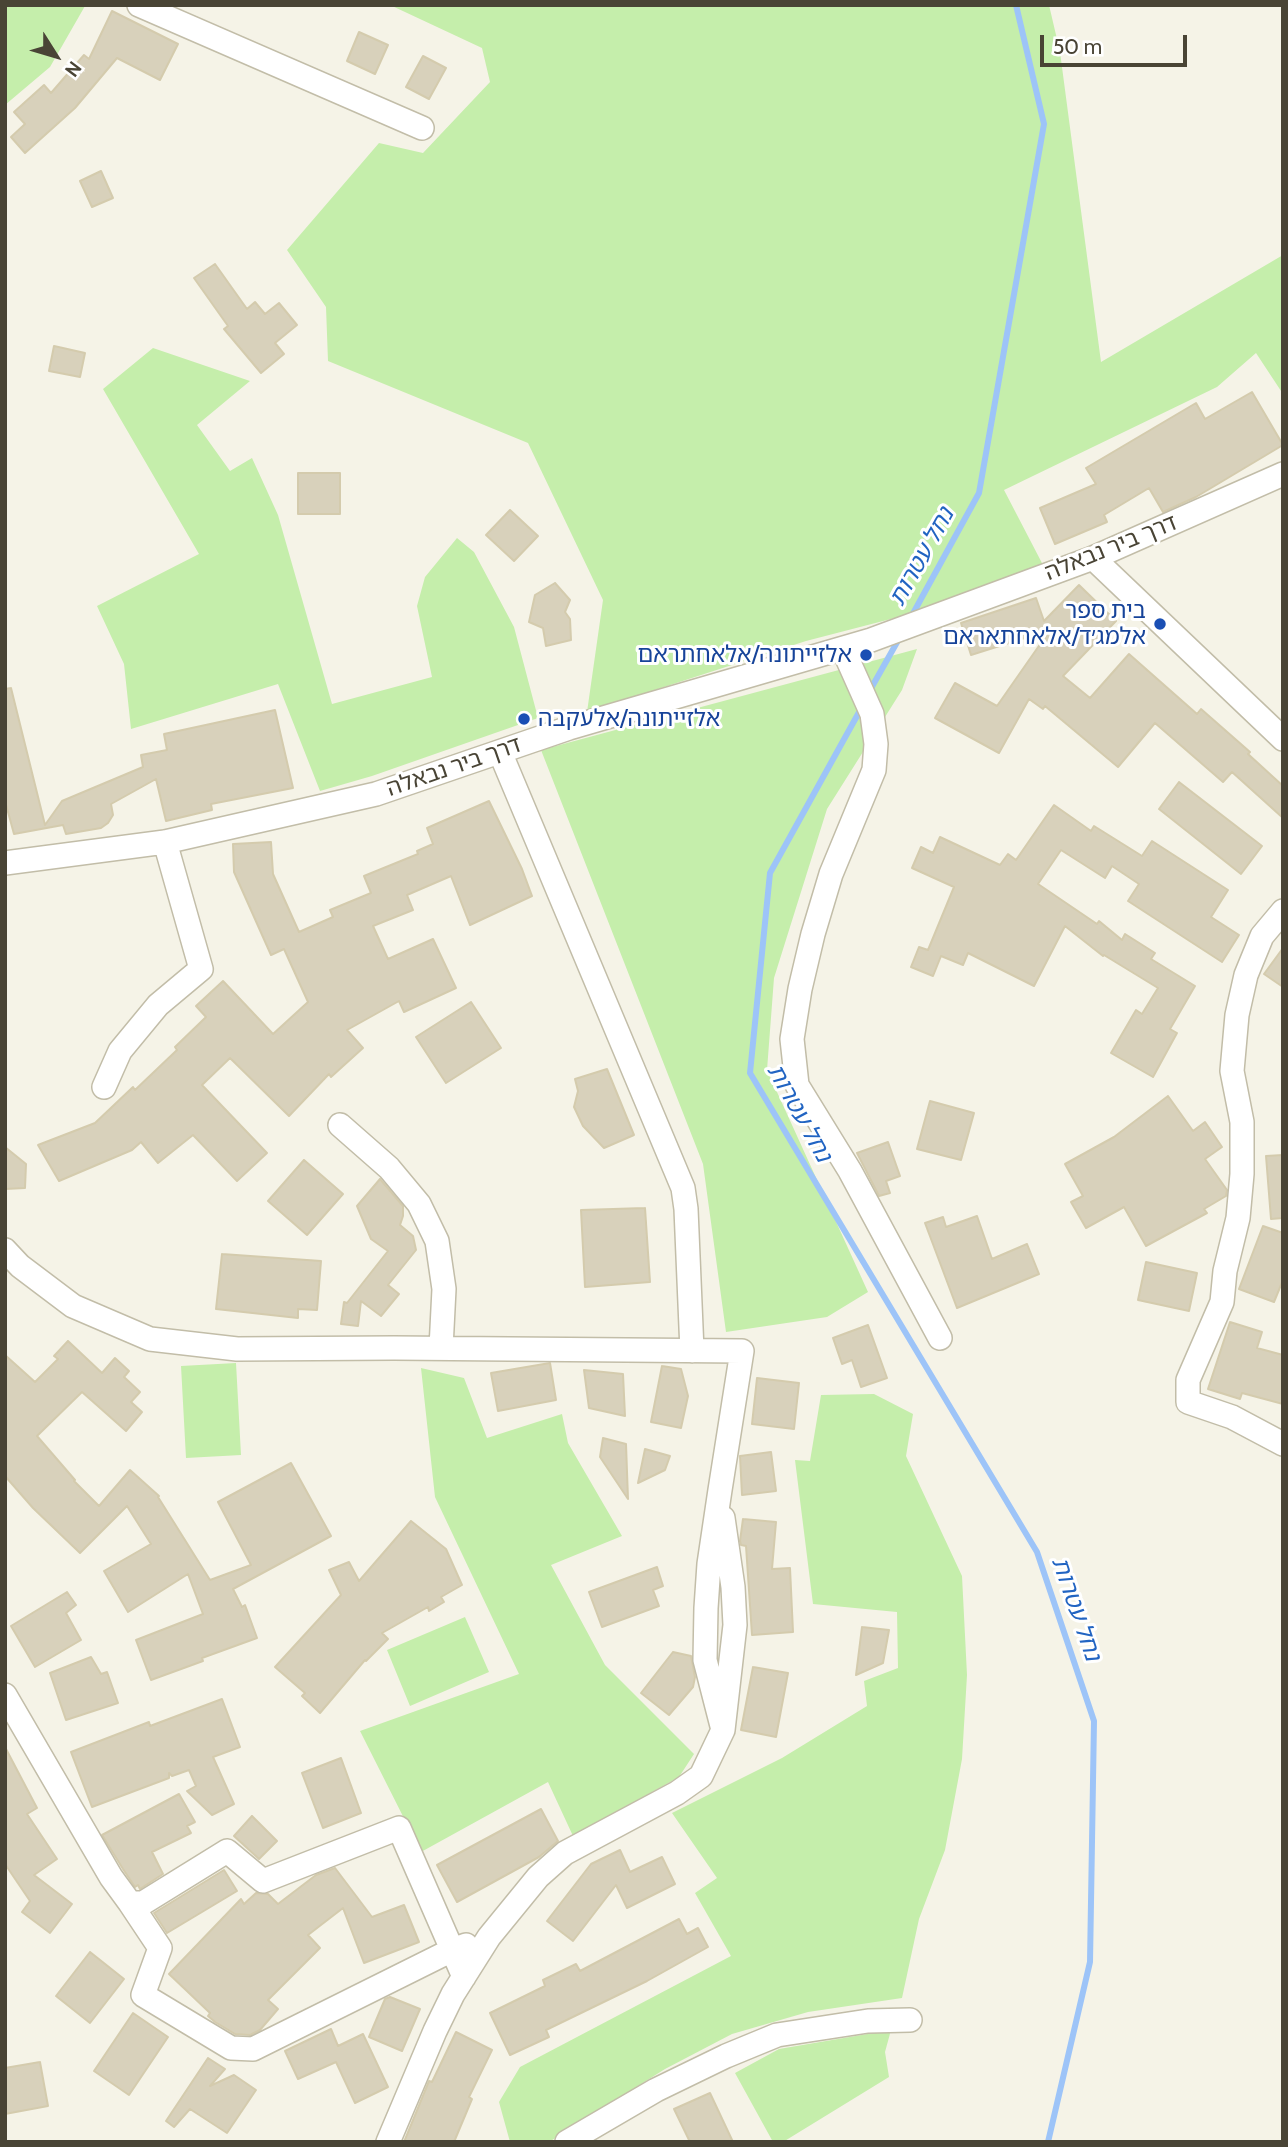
<!DOCTYPE html>
<html>
<head>
<meta charset="utf-8">
<style>
  body { margin:0 }
  #map { position:relative; width:1288px; height:2147px; overflow:hidden; background:#f5f3e7; font-family:Cabin,sans-serif }
  canvas { display:block }
  .frame { position:absolute; inset:0; border:7px solid #494435; pointer-events:none }
  .north { position:absolute; left:21px; top:21px; width:70px; height:70px; -webkit-text-stroke:5px #fff; paint-order:stroke; rotate:127deg; font-size:19px; font-weight:700; line-height:28px; text-align:center; color:#494435 }
  .north::after { content:''; display:block; margin:auto; width:24px; height:32px; background:#494435; clip-path:polygon(50% 0,100% 100%,50% 72%,0 100%) }
  .scale { position:absolute; left:1040px; top:35px; width:147px; height:32px; box-sizing:border-box; border:4px solid #494435; border-top:0; padding-left:9px; font-size:21px; line-height:24px; white-space:nowrap; color:#494435; -webkit-text-stroke:5px #fff; paint-order:stroke }
</style>
</head>
<body>
<div id="map">
<canvas width="1288" height="2147"></canvas>
<div class="frame"></div>
<div class="north">N</div>
<div class="scale">50 m</div>
</div>
<script>
const ctx = document.querySelector('canvas').getContext('2d');
ctx.lineJoin = 'round';
function fill(path, color) { ctx.fillStyle = color; ctx.fill(path, 'evenodd'); }
const shape = rows => new Path2D(rows.map(r => 'M' + r).join(''));
function trace(path, color, width, dash) { ctx.strokeStyle = color; ctx.lineWidth = width; ctx.lineCap = dash ? 'butt' : 'round'; ctx.setLineDash(dash || []); ctx.stroke(path); }
function write(font, color, halo, rows, align = 'center') {
  ctx.font = font + ' Cabin,"Noto Sans Hebrew",sans-serif'; ctx.lineWidth = 6; ctx.setLineDash([]); ctx.textBaseline = 'middle'; ctx.strokeStyle = halo; ctx.fillStyle = color; for (const [text, x, y, turn = 0] of rows) {
    ctx.save(); ctx.translate(x, y); ctx.rotate((+turn || 0) * Math.PI / 180); ctx.textAlign = isNaN(turn) ? turn : align; if (halo) ctx.strokeText(text, 0, 0); ctx.fillText(text, 0, 0); ctx.restore();
  }
}
const green = shape([
  [5,5,85,6,50,67,5,105],
  [390,5,1049,5,1060,52,1101,362,1283,255,1283,394,1256,353,1217,387,1004,490,1043,565,941,606,806,641,587,712,603,600,528,443,328,361,326,307,287,250,379,143,423,153,490,82,482,48],
  [153,348,250,381,197,425,230,471,252,458,278,515,332,704,432,677,417,606,425,577,457,538,474,552,514,627,538,718,372,776,320,791,278,684,131,729,124,664,97,606,199,554,103,389],
  [917,649,902,690,827,809,774,978,767,1070,868,1292,827,1317,726,1332,703,1164,541,750],
  [236,1363,241,1455,186,1458,181,1366],
  [421,1368,464,1378,487,1438,562,1414,568,1443,622,1536,551,1565,605,1665,694,1754,679,1777,573,1836,548,1782,421,1852,360,1731,519,1674,435,1497],
  [874,1394,913,1414,906,1456,962,1576,967,1675,962,1759,945,1850,919,1919,902,1998,808,2012,732,2034,665,2069,549,2142,510,2142,499,2102,520,2067,731,1956,695,1893,717,1878,672,1813,782,1758,867,1706,864,1681,898,1668,897,1612,813,1604,795,1460,810,1461,821,1395],
  [465,1617,489,1672,410,1706,387,1650],
  [891,2030,885,2052,889,2077,783,2142,773,2142,735,2073,779,2049]
]);
const stream = shape([
  [910,619,979,493,1044,124,1016,5],
  [869,692,900,637],
  [863,705,770,873,750,1073,1037,1552,1094,1721,1090,1962,1048,2142]
]);
const building = shape([
  [112,11,178,44,160,80,117,58,75,108,25,153,11,137,25,124,14,112,44,85,51,93,84,55,89,59,112,11],
  [359,32,388,45,375,74,347,61,359,32],
  [423,56,446,68,429,99,406,87,423,56],
  [101,171,113,198,92,207,80,181,101,171],
  [215,264,247,309,255,302,265,314,279,303,297,325,275,343,284,354,261,373,224,329,228,326,194,278,215,264],
  [54,346,85,353,80,377,49,371,54,346],
  [1252,392,1283,445,1196,497,1163,512,1149,488,1104,515,1107,522,1055,544,1040,508,1096,484,1086,468,1196,403,1205,419,1252,392],
  [298,473,340,473,340,514,298,514,298,473],
  [510,510,538,536,514,561,486,535,510,510],
  [555,583,570,600,565,612,570,619,571,640,546,646,543,628,529,622,535,595,555,583],
  [1079,585,1116,621,1063,676,1090,698,1129,654,1197,714,1201,709,1250,752,1248,754,1283,786,1283,818,1232,772,1223,782,1155,723,1118,767,1045,706,1043,709,1029,699,999,753,935,718,955,683,997,706,1050,630,971,655,961,623,1036,598,1044,621,1079,585],
  [11,688,45,825,62,801,143,767,141,755,167,750,164,734,275,710,293,788,211,804,212,810,166,821,156,779,111,804,113,815,108,823,101,828,66,834,63,825,14,834,5,801,5,689,11,688],
  [1179,782,1262,846,1241,874,1159,809,1179,782],
  [489,801,522,869,532,896,470,925,451,876,407,895,413,910,373,926,388,959,433,939,456,988,404,1012,399,1001,347,1030,363,1048,331,1077,329,1074,289,1116,230,1058,202,1085,267,1153,237,1181,193,1135,158,1163,141,1142,132,1150,59,1181,38,1145,95,1123,133,1087,135,1090,177,1050,175,1047,206,1017,196,1006,223,981,273,1034,308,1002,284,949,271,955,234,872,233,844,271,842,273,874,299,932,333,917,330,910,371,893,364,876,418,854,417,851,433,844,427,828,489,801],
  [1054,805,1091,831,1094,826,1142,856,1152,841,1228,890,1211,917,1239,935,1222,962,1128,901,1139,884,1112,866,1105,878,1061,850,1038,884,1097,924,1099,921,1122,940,1125,934,1155,953,1151,959,1195,986,1170,1029,1177,1033,1153,1077,1111,1053,1136,1010,1142,1014,1158,988,1104,955,1103,956,1065,926,1034,986,968,953,963,965,941,956,933,976,911,967,919,947,928,950,954,887,912,868,921,847,933,853,940,837,1000,865,1008,854,1016,860,1054,805],
  [1283,948,1283,987,1264,974,1283,948],
  [471,1002,501,1048,446,1083,416,1037,471,1002],
  [607,1069,634,1135,604,1148,583,1126,574,1107,578,1091,575,1079,607,1069],
  [1168,1096,1193,1131,1205,1122,1222,1147,1205,1159,1227,1190,1226,1196,1204,1209,1207,1213,1146,1246,1124,1207,1086,1228,1071,1202,1083,1196,1065,1164,1114,1137,1168,1096],
  [930,1101,974,1113,961,1160,917,1149,930,1101],
  [888,1142,900,1176,886,1181,890,1193,879,1196,857,1153,888,1142],
  [5,1147,26,1164,25,1188,5,1189,5,1147],
  [1283,1155,1283,1218,1271,1219,1266,1156,1283,1155],
  [304,1160,343,1194,307,1235,268,1201,304,1160],
  [380,1179,403,1206,403,1216,400,1225,413,1236,416,1250,388,1285,399,1294,381,1316,361,1301,358,1326,341,1324,344,1302,347,1303,388,1251,371,1239,357,1206,380,1179],
  [645,1208,650,1282,585,1287,581,1210,645,1208],
  [977,1216,992,1259,1027,1244,1039,1274,957,1308,925,1223,943,1217,946,1227,977,1216],
  [1263,1226,1283,1233,1283,1280,1274,1302,1239,1289,1263,1226],
  [222,1254,321,1261,317,1310,298,1309,298,1318,216,1309,222,1254],
  [1146,1262,1197,1273,1189,1311,1138,1300,1146,1262],
  [1230,1322,1262,1332,1257,1348,1283,1355,1283,1404,1242,1393,1240,1399,1208,1389,1230,1322],
  [868,1325,887,1378,861,1387,852,1360,842,1364,833,1338,868,1325],
  [68,1341,102,1373,115,1358,129,1371,124,1377,140,1392,131,1402,142,1412,126,1431,82,1392,37,1436,75,1480,74,1481,99,1506,130,1470,159,1496,158,1497,210,1580,251,1565,218,1502,291,1463,331,1536,233,1589,242,1607,245,1605,257,1638,202,1658,203,1661,151,1680,136,1640,203,1614,188,1574,128,1612,104,1571,151,1544,127,1506,80,1553,33,1508,5,1476,5,1355,35,1382,58,1359,54,1356,68,1341],
  [550,1363,556,1400,498,1411,491,1373,550,1363],
  [662,1366,681,1369,688,1396,681,1428,651,1422,662,1366],
  [584,1370,623,1374,625,1416,589,1408,584,1370],
  [757,1378,799,1383,794,1429,752,1424,757,1378],
  [603,1438,626,1444,628,1499,600,1457,603,1438],
  [645,1449,670,1456,665,1470,638,1483,645,1449],
  [771,1452,776,1491,742,1495,740,1456,771,1452],
  [743,1519,776,1522,772,1569,790,1568,793,1632,752,1635,746,1546,741,1545,740,1541,743,1519],
  [411,1521,446,1549,462,1585,441,1597,444,1602,429,1611,428,1607,382,1633,388,1639,366,1661,365,1660,320,1713,302,1696,305,1693,275,1667,341,1595,329,1570,349,1562,359,1581,411,1521],
  [657,1567,663,1586,653,1590,659,1606,602,1627,589,1592,657,1567],
  [67,1592,76,1605,66,1613,81,1640,35,1667,11,1626,67,1592],
  [862,1627,889,1630,883,1663,856,1675,862,1627],
  [673,1652,691,1656,695,1677,693,1687,669,1715,641,1693,673,1652],
  [91,1657,101,1674,107,1672,118,1703,66,1720,50,1673,91,1657],
  [753,1667,788,1673,776,1737,741,1730,753,1667],
  [222,1699,240,1747,213,1757,234,1804,212,1815,187,1791,196,1786,189,1770,172,1776,169,1773,169,1778,92,1807,71,1752,149,1722,150,1726,222,1699],
  [5,1747,37,1808,27,1814,57,1859,34,1875,72,1904,50,1933,22,1912,30,1901,5,1864,5,1747],
  [341,1758,361,1813,323,1828,302,1773,341,1758],
  [179,1794,195,1822,187,1826,191,1833,152,1852,163,1874,140,1889,138,1885,135,1887,123,1869,102,1835,179,1794],
  [541,1809,558,1841,539,1857,457,1902,437,1865,541,1809],
  [252,1816,277,1841,259,1859,234,1836,252,1816],
  [620,1850,630,1872,662,1857,675,1884,627,1908,616,1885,573,1941,547,1921,591,1864,620,1850],
  [335,1868,372,1917,404,1905,419,1942,364,1963,343,1908,308,1935,320,1948,268,2000,278,2009,260,2030,250,2035,235,2034,215,2022,208,2016,210,2013,169,1974,241,1899,244,1904,256,1893,268,1894,278,1904,316,1875,335,1868],
  [224,1870,237,1891,167,1933,154,1913,224,1870],
  [679,1919,687,1934,698,1928,708,1947,647,1981,546,2030,549,2037,510,2055,490,2013,545,1986,543,1980,576,1964,580,1971,679,1919],
  [90,1952,124,1979,90,2023,56,1996,90,1952],
  [390,1997,420,2009,402,2051,369,2037,385,1999,390,1997],
  [133,2013,168,2037,129,2095,94,2071,133,2013],
  [331,2029,338,2046,363,2034,388,2087,355,2103,336,2062,298,2079,285,2051,331,2029],
  [456,2032,492,2050,469,2097,472,2099,454,2142,404,2142,429,2081,432,2082,456,2032],
  [208,2058,225,2069,210,2086,234,2075,256,2090,227,2133,190,2109,174,2127,166,2121,208,2058],
  [40,2062,48,2106,5,2114,5,2068,40,2062],
  [710,2093,733,2142,690,2142,674,2109,710,2093]
]);
const minor = shape([
  [139,5,422,128],
  [1093,558,1283,739],
  [843,649,872,714,876,744,874,770,831,874,813,934,800,989,792,1039,797,1085,850,1171,940,1338],
  [500,752,683,1188,686,1209,692,1351],
  [5,863,165,842,376,794,569,728,871,640,1093,558,1283,474],
  [1283,911,1262,936,1246,975,1237,1015,1232,1071,1242,1122,1242,1174,1238,1218,1225,1271,1222,1302,1188,1380,1188,1402,1232,1417,1283,1444],
  [104,1087,120,1051,158,1005,201,969,165,842],
  [340,1125,389,1168,419,1204,437,1241,444,1289,441,1348],
  [5,1250,20,1266,73,1306,150,1339,237,1349,394,1348,742,1351,720,1490,709,1564,706,1608,705,1660,723,1730],
  [5,1695,111,1877,130,1903,143,1903,227,1851,263,1881,399,1828,464,1977],
  [130,1903,160,1948,143,1995,231,2048,253,2049,452,1950,466,1945],
  [388,2142,435,2031,453,1994,489,1937,538,1877,565,1853,677,1793,701,1776,723,1730,735,1625,733,1587,723,1518],
  [567,2142,656,2090,726,2056,777,2035,868,2021,910,2020]
]);
const markers = [
  [1160,624,7,"#1a4fb4"],
  [866,655,7,"#1a4fb4"],
  [524,719,7,"#1a4fb4"]
];
const streetNames = [
  ["דרך ביר נבאלה",1111,548,-22],
  ["דרך ביר נבאלה",454,767,-19]
];
const transitNames = [
  ["בית ספר",1146,611],
  ["אלמג׳ד/אלאחתאראם",1146,637],
  ["אלזייתונה/אלאחתראם",852,655],
  ["אלזייתונה/אלעקבה",538,719,"left"]
];
const waterNames = [
  ["נחל עטרות",922,557,-61],
  ["נחל עטרות",799,1113,61],
  ["נחל עטרות",1076,1609,71]
];
fill(green, '#c5eeab');
trace(stream, '#9dc4f8', 6);
fill(building, '#d8d1bb');
trace(building, '#d4cbad', 2);
trace(minor, '#c2bda8', 26);
trace(minor, '#fff', 23);
for (const [x, y, r, color] of markers) { const dot = new Path2D(); dot.arc(x, y, r, 0, 2 * Math.PI); ctx.fillStyle = color; ctx.fill(dot); trace(dot, '#fff', 2.5); }
write('23px', '#494435', '#fff', streetNames);
write('23px', '#164399', '#fff', transitNames, 'right');
write('italic 24px', '#2164c2', '#fff', waterNames);
</script>
</body>
</html>
